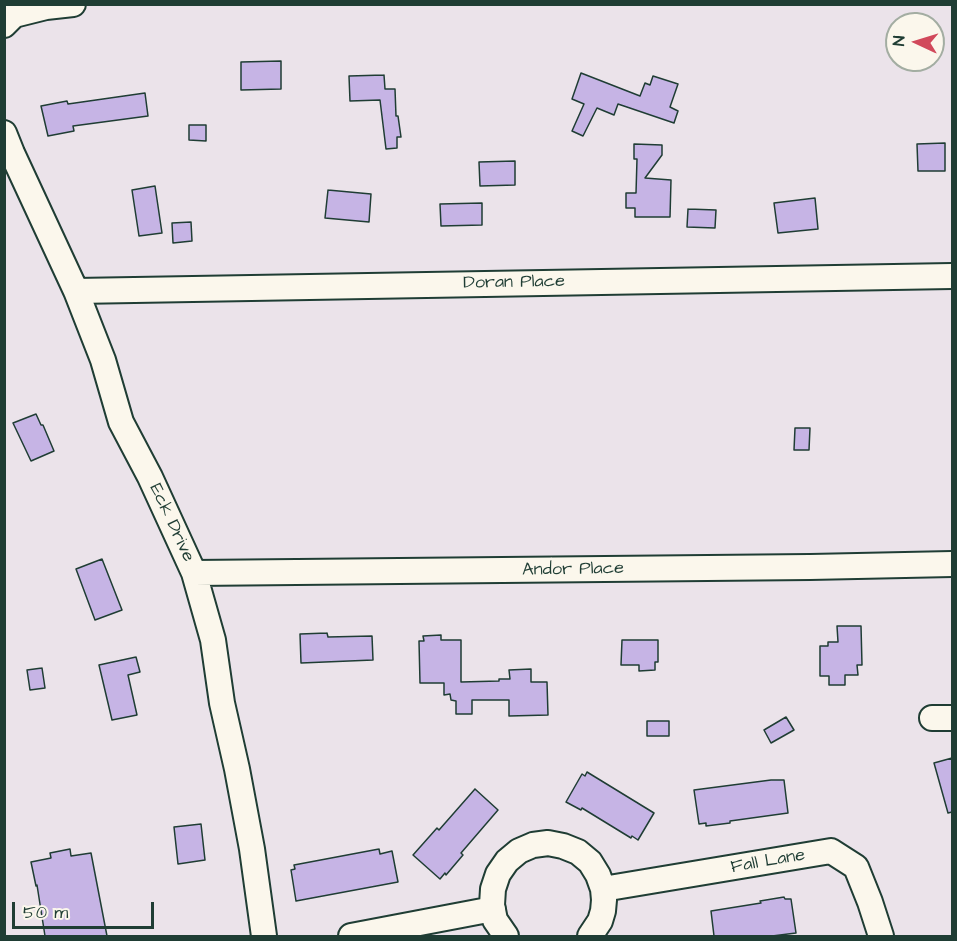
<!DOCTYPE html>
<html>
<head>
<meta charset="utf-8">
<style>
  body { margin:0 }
  #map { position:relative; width:957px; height:941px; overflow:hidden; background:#ebe3ea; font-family:"Architects Daughter",sans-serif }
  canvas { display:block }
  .frame { position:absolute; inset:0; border:6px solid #1f3d34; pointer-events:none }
  .north { position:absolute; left:885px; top:12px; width:60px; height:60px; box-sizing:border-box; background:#fbf7ec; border:2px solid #a3ada2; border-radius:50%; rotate:274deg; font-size:16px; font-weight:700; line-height:24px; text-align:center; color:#1f3d34 }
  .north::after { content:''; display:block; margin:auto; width:21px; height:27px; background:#d1495b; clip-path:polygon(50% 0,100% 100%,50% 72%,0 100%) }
  .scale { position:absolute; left:12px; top:902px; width:142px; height:27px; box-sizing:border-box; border:3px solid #1f3d34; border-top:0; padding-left:8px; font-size:18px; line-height:21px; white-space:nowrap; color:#1f3d34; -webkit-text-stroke:4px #fbf7ec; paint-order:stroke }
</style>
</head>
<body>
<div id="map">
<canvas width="957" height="941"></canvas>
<div class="frame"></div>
<div class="north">N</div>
<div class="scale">50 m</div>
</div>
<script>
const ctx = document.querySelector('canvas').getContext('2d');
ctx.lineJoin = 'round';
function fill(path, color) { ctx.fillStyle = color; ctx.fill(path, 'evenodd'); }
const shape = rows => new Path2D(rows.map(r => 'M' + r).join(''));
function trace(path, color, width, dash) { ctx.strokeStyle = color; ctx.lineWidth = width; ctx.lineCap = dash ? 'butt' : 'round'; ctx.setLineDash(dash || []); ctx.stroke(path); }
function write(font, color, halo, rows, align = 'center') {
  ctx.font = font + ' "Architects Daughter",sans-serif'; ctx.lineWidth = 4.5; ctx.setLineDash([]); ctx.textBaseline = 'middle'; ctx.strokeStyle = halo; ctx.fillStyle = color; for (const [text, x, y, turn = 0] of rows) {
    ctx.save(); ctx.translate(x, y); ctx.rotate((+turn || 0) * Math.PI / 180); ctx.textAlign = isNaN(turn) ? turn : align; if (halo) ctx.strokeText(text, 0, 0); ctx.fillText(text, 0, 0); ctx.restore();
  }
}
const building = shape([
  [281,61,281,89,241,90,241,62,281,61],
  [581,73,640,96,645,83,650,85,653,76,678,84,670,107,678,111,674,123,618,104,614,115,597,108,583,136,572,131,584,104,572,99,581,73],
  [384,75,385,89,395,89,396,116,398,116,401,137,397,137,397,148,386,149,380,100,350,101,349,76,384,75],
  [145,93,148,116,73,126,74,131,48,136,41,106,67,101,68,104,145,93],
  [189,125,206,125,206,141,189,140,189,125],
  [945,143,945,171,918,171,917,144,945,143],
  [634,144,662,145,662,155,645,178,671,180,670,217,635,217,635,208,626,208,626,193,636,193,637,159,634,159,634,144],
  [515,161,515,185,480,186,479,162,515,161],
  [155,186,162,233,139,236,132,190,155,186],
  [328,190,371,194,369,222,325,218,328,190],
  [815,198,818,229,778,233,774,203,815,198],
  [482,203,482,225,441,226,440,204,482,203],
  [688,209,716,210,715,228,687,227,688,209],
  [191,222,192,241,173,243,172,223,191,222],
  [36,414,41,425,43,425,54,451,31,461,13,423,36,414],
  [795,428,810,428,809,450,794,450,795,428],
  [102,559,122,610,95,620,76,569,102,559],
  [837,626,861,626,862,665,857,665,858,675,845,675,845,685,829,685,829,676,820,676,820,646,828,646,828,642,838,642,837,626],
  [327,633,328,637,372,636,373,660,301,663,300,634,327,633],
  [441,635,441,640,461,640,461,682,499,681,499,679,510,679,509,670,531,669,531,682,547,682,548,715,509,716,509,700,472,700,472,714,456,714,456,701,451,700,450,694,444,695,444,683,420,683,419,641,424,641,423,636,441,635],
  [622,640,658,640,658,662,655,662,655,670,639,671,639,665,621,665,622,640],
  [136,657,140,672,128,675,137,715,112,720,99,665,136,657],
  [42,668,45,688,30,690,27,670,42,668],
  [786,717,794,730,771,743,764,730,786,717],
  [647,721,669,721,669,736,647,736,647,721],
  [952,758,952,812,948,813,934,763,952,758],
  [587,772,654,813,638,840,632,836,631,838,582,808,581,810,566,802,582,774,585,776,587,772],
  [771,780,784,780,788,813,730,821,730,823,706,826,706,823,699,824,694,790,771,780],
  [475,789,498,810,461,853,463,855,446,875,445,873,440,879,413,855,437,828,439,830,475,789],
  [201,824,205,860,178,864,174,827,201,824],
  [70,849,71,856,91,853,107,936,45,936,37,885,36,886,31,862,51,858,50,853,70,849],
  [379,849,380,854,392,851,398,882,296,901,291,870,295,869,294,865,379,849],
  [784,897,785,899,791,899,796,933,772,936,714,936,711,911,761,903,760,901,784,897]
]);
const minor = shape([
  [4,25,14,15,46,7,73,4],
  [4,133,12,153,76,291,103,360,121,422,150,477,194,573,213,640,222,703,237,769,252,849,264,936],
  [76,291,952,276],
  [194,573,810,567,952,564],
  [932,718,952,718],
  [603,889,831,851,856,867,870,902,881,936],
  [351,936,493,909],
  [506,936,495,920,492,905,493,889,498,874,507,861,519,851,533,845,548,843,563,846,578,852,590,862,598,875,603,889,604,900,603,911,600,921,590,936]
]);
const streetNames = [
  ["Doran Place",514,283,-1],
  ["Eck Drive",171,523,65],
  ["Andor Place",573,570,-1],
  ["Fall Lane",768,862,-10]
];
fill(building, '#c6b4e5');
trace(building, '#1f3d34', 1.5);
trace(minor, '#1f3d34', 28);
trace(minor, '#fbf7ec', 24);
write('18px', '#1f3d34', '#fbf7ec', streetNames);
</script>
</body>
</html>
